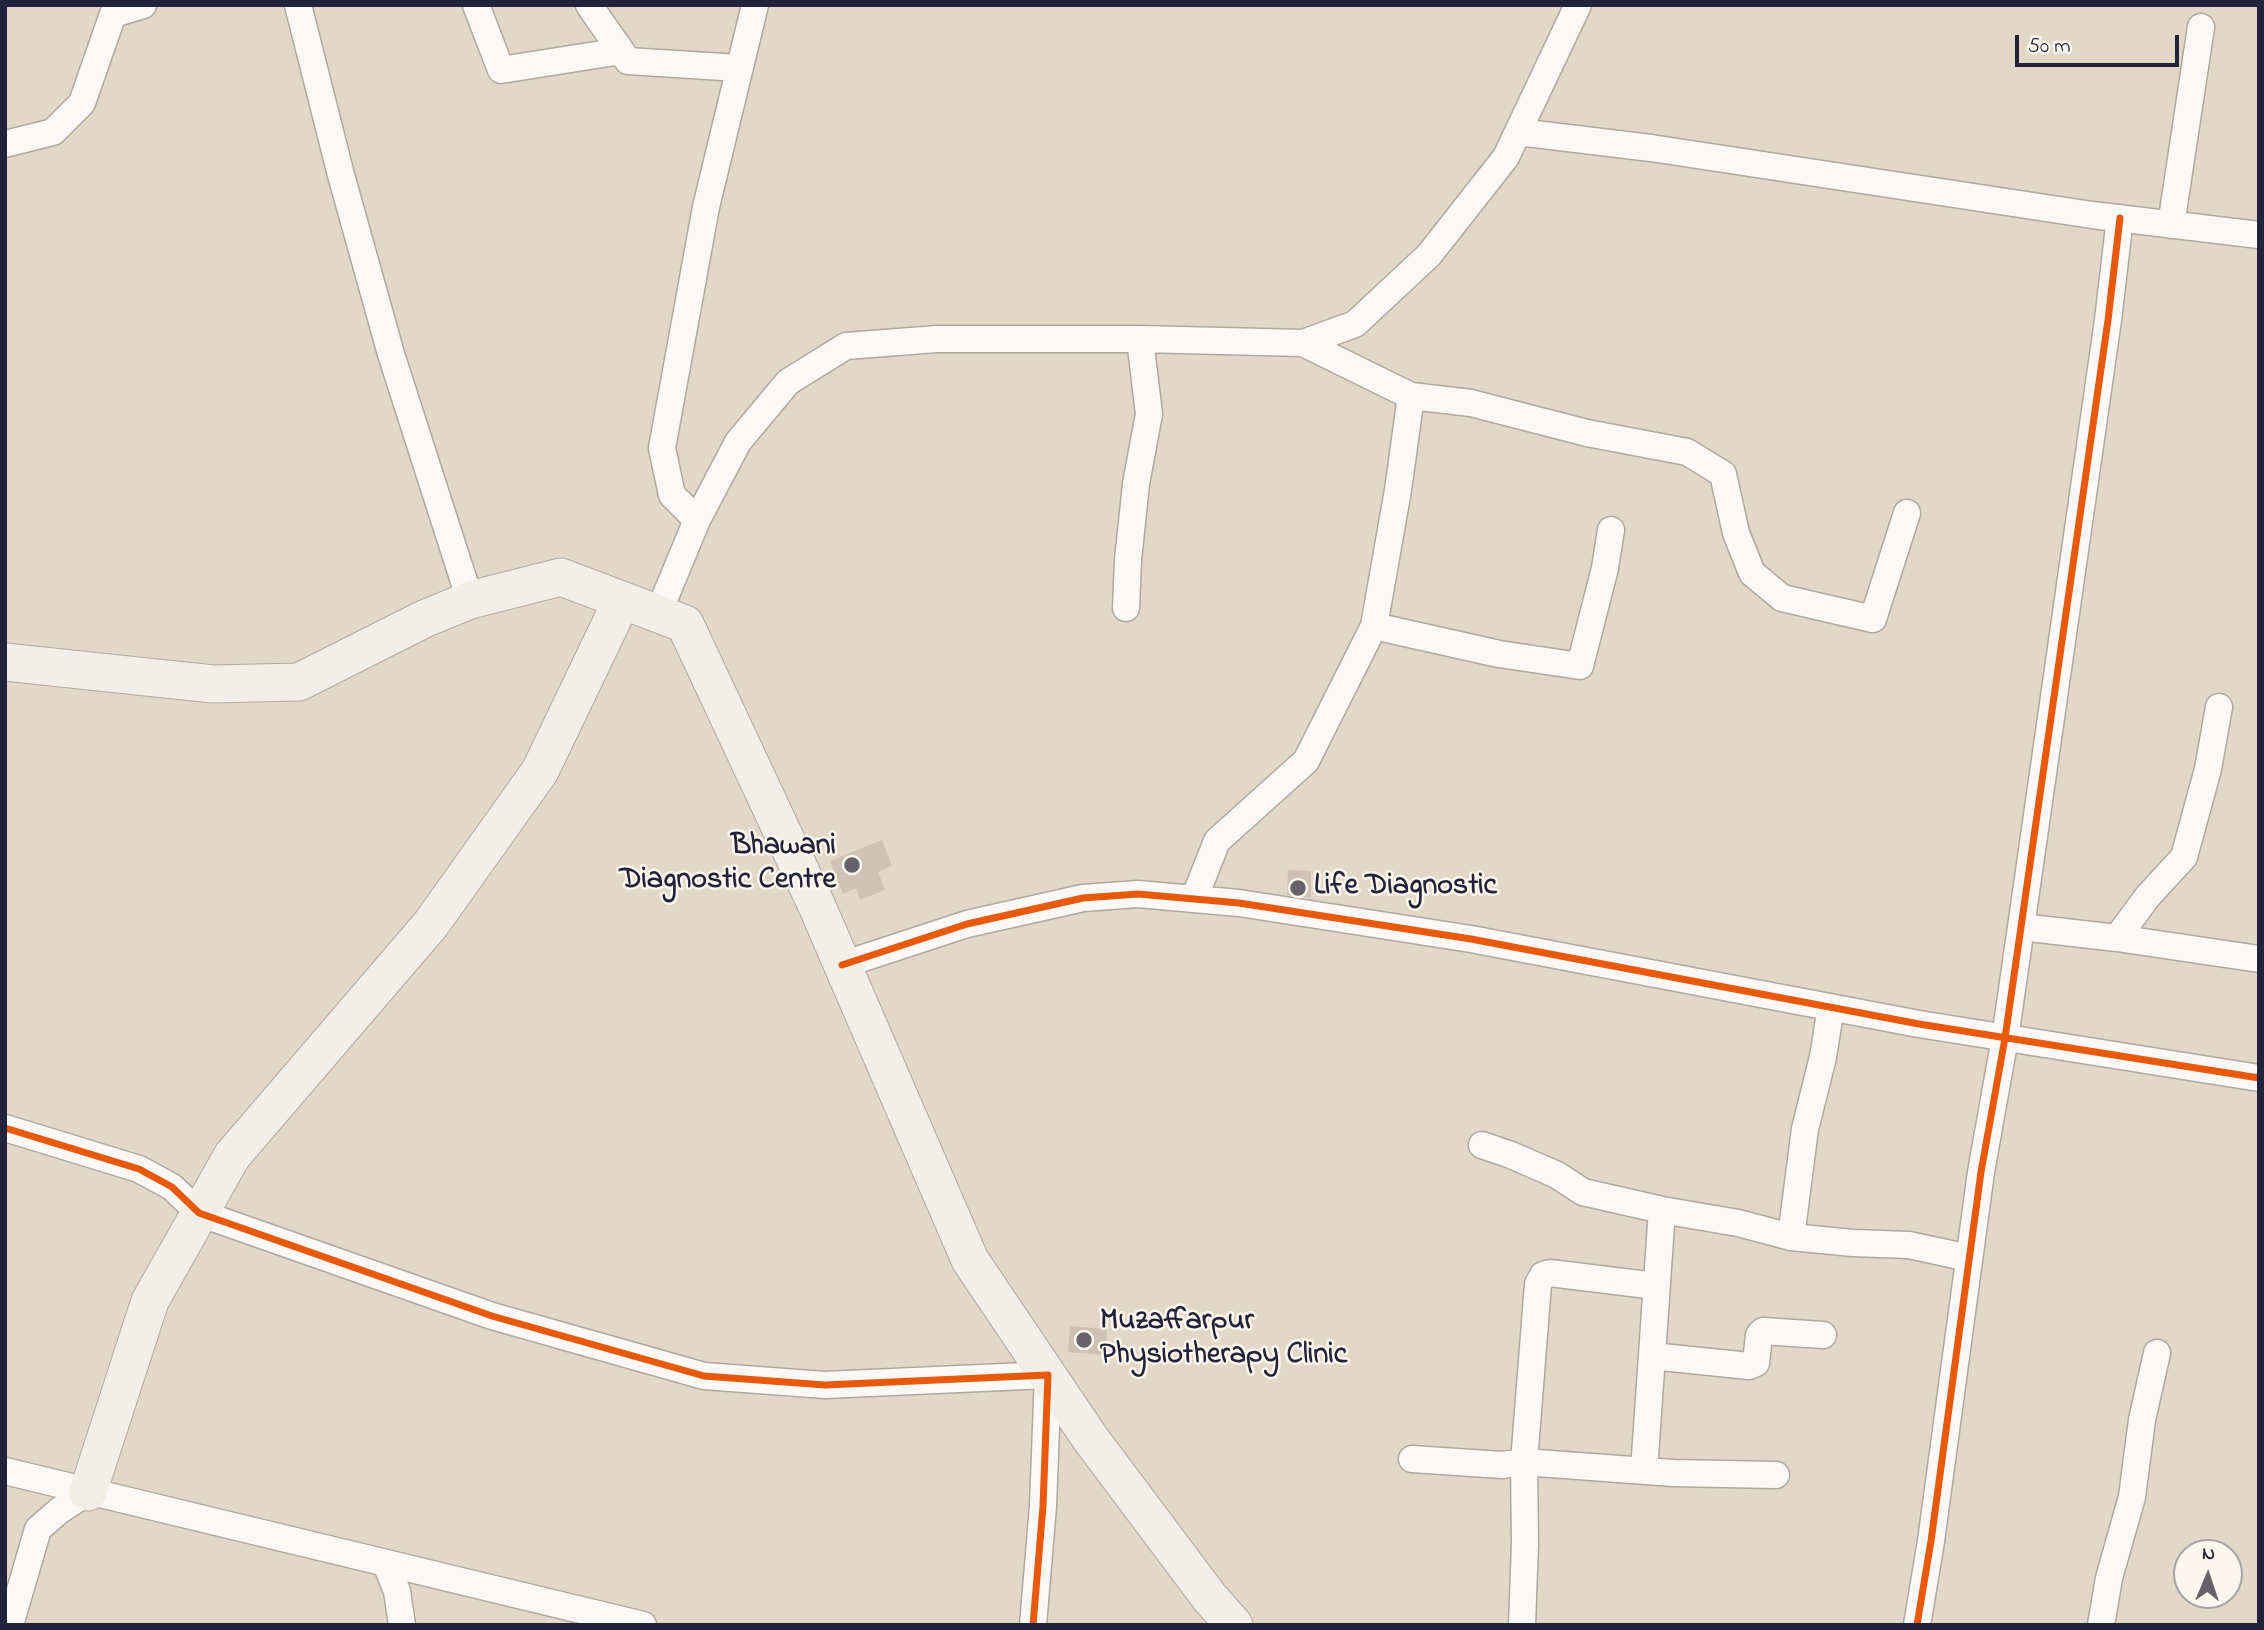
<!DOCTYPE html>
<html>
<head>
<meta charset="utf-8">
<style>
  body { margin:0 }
  #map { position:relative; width:2264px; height:1630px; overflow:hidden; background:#e3d8c7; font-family:"Indie Flower",sans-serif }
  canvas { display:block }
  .frame { position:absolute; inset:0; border:7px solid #22223b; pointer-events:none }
  .north { position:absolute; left:2173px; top:1539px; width:70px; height:70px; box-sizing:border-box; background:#fbf7ec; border:2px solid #a4a2a5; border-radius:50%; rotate:2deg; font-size:19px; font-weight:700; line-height:28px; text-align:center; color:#22223b }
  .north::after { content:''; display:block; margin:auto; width:24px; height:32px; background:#66626c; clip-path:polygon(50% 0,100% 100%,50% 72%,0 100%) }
  .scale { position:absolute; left:2015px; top:35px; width:164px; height:32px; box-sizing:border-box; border:4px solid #22223b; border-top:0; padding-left:9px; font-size:21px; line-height:24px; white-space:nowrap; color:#22223b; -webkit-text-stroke:5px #fbf7ec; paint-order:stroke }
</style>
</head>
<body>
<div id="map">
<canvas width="2264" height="1630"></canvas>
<div class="frame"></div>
<div class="north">N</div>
<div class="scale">50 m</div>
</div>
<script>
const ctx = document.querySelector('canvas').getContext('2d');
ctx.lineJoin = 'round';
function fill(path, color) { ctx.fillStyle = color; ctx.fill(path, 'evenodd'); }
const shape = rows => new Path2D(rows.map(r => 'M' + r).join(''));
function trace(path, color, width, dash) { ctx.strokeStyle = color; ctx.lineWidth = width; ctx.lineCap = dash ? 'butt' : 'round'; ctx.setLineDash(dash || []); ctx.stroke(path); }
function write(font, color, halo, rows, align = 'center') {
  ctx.font = font + ' "Indie Flower",sans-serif'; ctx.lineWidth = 5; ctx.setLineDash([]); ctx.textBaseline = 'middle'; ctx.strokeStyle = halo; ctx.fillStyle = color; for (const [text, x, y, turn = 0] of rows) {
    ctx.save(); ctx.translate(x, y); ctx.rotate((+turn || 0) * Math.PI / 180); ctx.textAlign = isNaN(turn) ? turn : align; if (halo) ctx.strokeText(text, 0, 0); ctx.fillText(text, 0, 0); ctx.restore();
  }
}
const building = shape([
  [882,840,892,866,878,872,885,890,860,900,856,888,843,894,830,861],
  [1288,870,1311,871,1311,898,1287,895],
  [1070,1326,1107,1329,1105,1355,1068,1352]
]);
const street = shape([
  [298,5,341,175,391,354,470,600],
  [476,5,501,70,621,51],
  [589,5,628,61,739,68],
  [1518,132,1651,148,2092,215,2259,235],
  [5,144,53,132,82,103,113,14,143,5],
  [2171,225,2201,27],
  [1303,343,1411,396,1471,403,1587,433,1687,452,1723,474,1736,533,1752,573,1782,598,1873,619,1907,513],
  [697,520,672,495,662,448,706,207,755,5],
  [1126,608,1128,560,1136,484,1149,414,1140,339],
  [658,614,697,520,738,442,788,382,846,346,937,339,1140,339,1303,343,1355,324,1429,255,1506,157,1578,5],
  [1374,626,1499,654,1580,666,1605,568,1611,530],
  [1194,899,1217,841,1306,761,1374,626,1398,490,1411,396],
  [2021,927,2117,938,2259,959],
  [2117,938,2148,896,2184,857,2208,769,2219,707],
  [842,965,967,924,1083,898,1138,894,1239,903,1471,939,1919,1024,2259,1078],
  [5,1128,139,1169,172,1187,199,1213,492,1316,704,1376,825,1385,1048,1375,1043,1506,1033,1625],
  [1482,1145,1511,1155,1557,1175,1583,1192,1662,1210,1738,1223,1791,1237,1853,1243,1909,1245,1969,1258],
  [1791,1237,1805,1129,1823,1057,1831,1007],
  [1652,1356,1749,1366,1756,1363,1759,1335,1763,1331,1823,1335],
  [1412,1459,1502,1465,1524,1462,1673,1473,1776,1475],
  [5,1471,643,1625],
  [1644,1471,1662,1210],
  [386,1564,397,1591,402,1625],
  [10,1625,38,1529,60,1510,88,1492],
  [1522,1625,1525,1543,1524,1462,1538,1284,1543,1275,1550,1273,1656,1286],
  [1917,1625,1931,1541,1981,1172,2005,1038,2021,927,2108,320,2120,218],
  [2101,1625,2109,1578,2132,1497,2142,1420,2157,1353]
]);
const secondary = shape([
  [5,662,213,684,299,682,424,619,470,600,561,577,685,624,816,904,970,1260,1090,1438,1210,1598,1234,1625],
  [88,1492,150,1301,232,1156,431,924,540,771,622,600]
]);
const cycleway = shape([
  [842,965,967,924,1083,898,1138,894,1239,903,1471,939,1919,1024,2259,1078],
  [5,1128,139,1169,172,1187,199,1213,492,1316,704,1376,825,1385,1048,1375,1043,1506,1033,1625],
  [1917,1625,1931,1541,1981,1172,2005,1038,2021,927,2108,320,2120,218]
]);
const markers = [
  [852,865,9,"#66626c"],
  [1298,888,9,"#66626c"],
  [1084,1340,9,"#66626c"]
];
const poiNames = [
  ["Bhawani",836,848,"right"],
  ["Diagnostic Centre",836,882,"right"],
  ["Life Diagnostic",1314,888],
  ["Muzaffarpur",1100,1323],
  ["Physiotherapy Clinic",1100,1357]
];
fill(building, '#cfc1b3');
trace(street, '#afa89f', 29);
trace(secondary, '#afa89f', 39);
trace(street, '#fbf9f7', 26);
trace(secondary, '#f2efe8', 37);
trace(cycleway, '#e8590c', 7);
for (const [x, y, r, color] of markers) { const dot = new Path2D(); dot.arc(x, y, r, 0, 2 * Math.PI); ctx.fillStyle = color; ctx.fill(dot); trace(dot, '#fbf7ec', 2.5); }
write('bold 30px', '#22223b', '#fbf7ec', poiNames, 'left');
</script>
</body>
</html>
